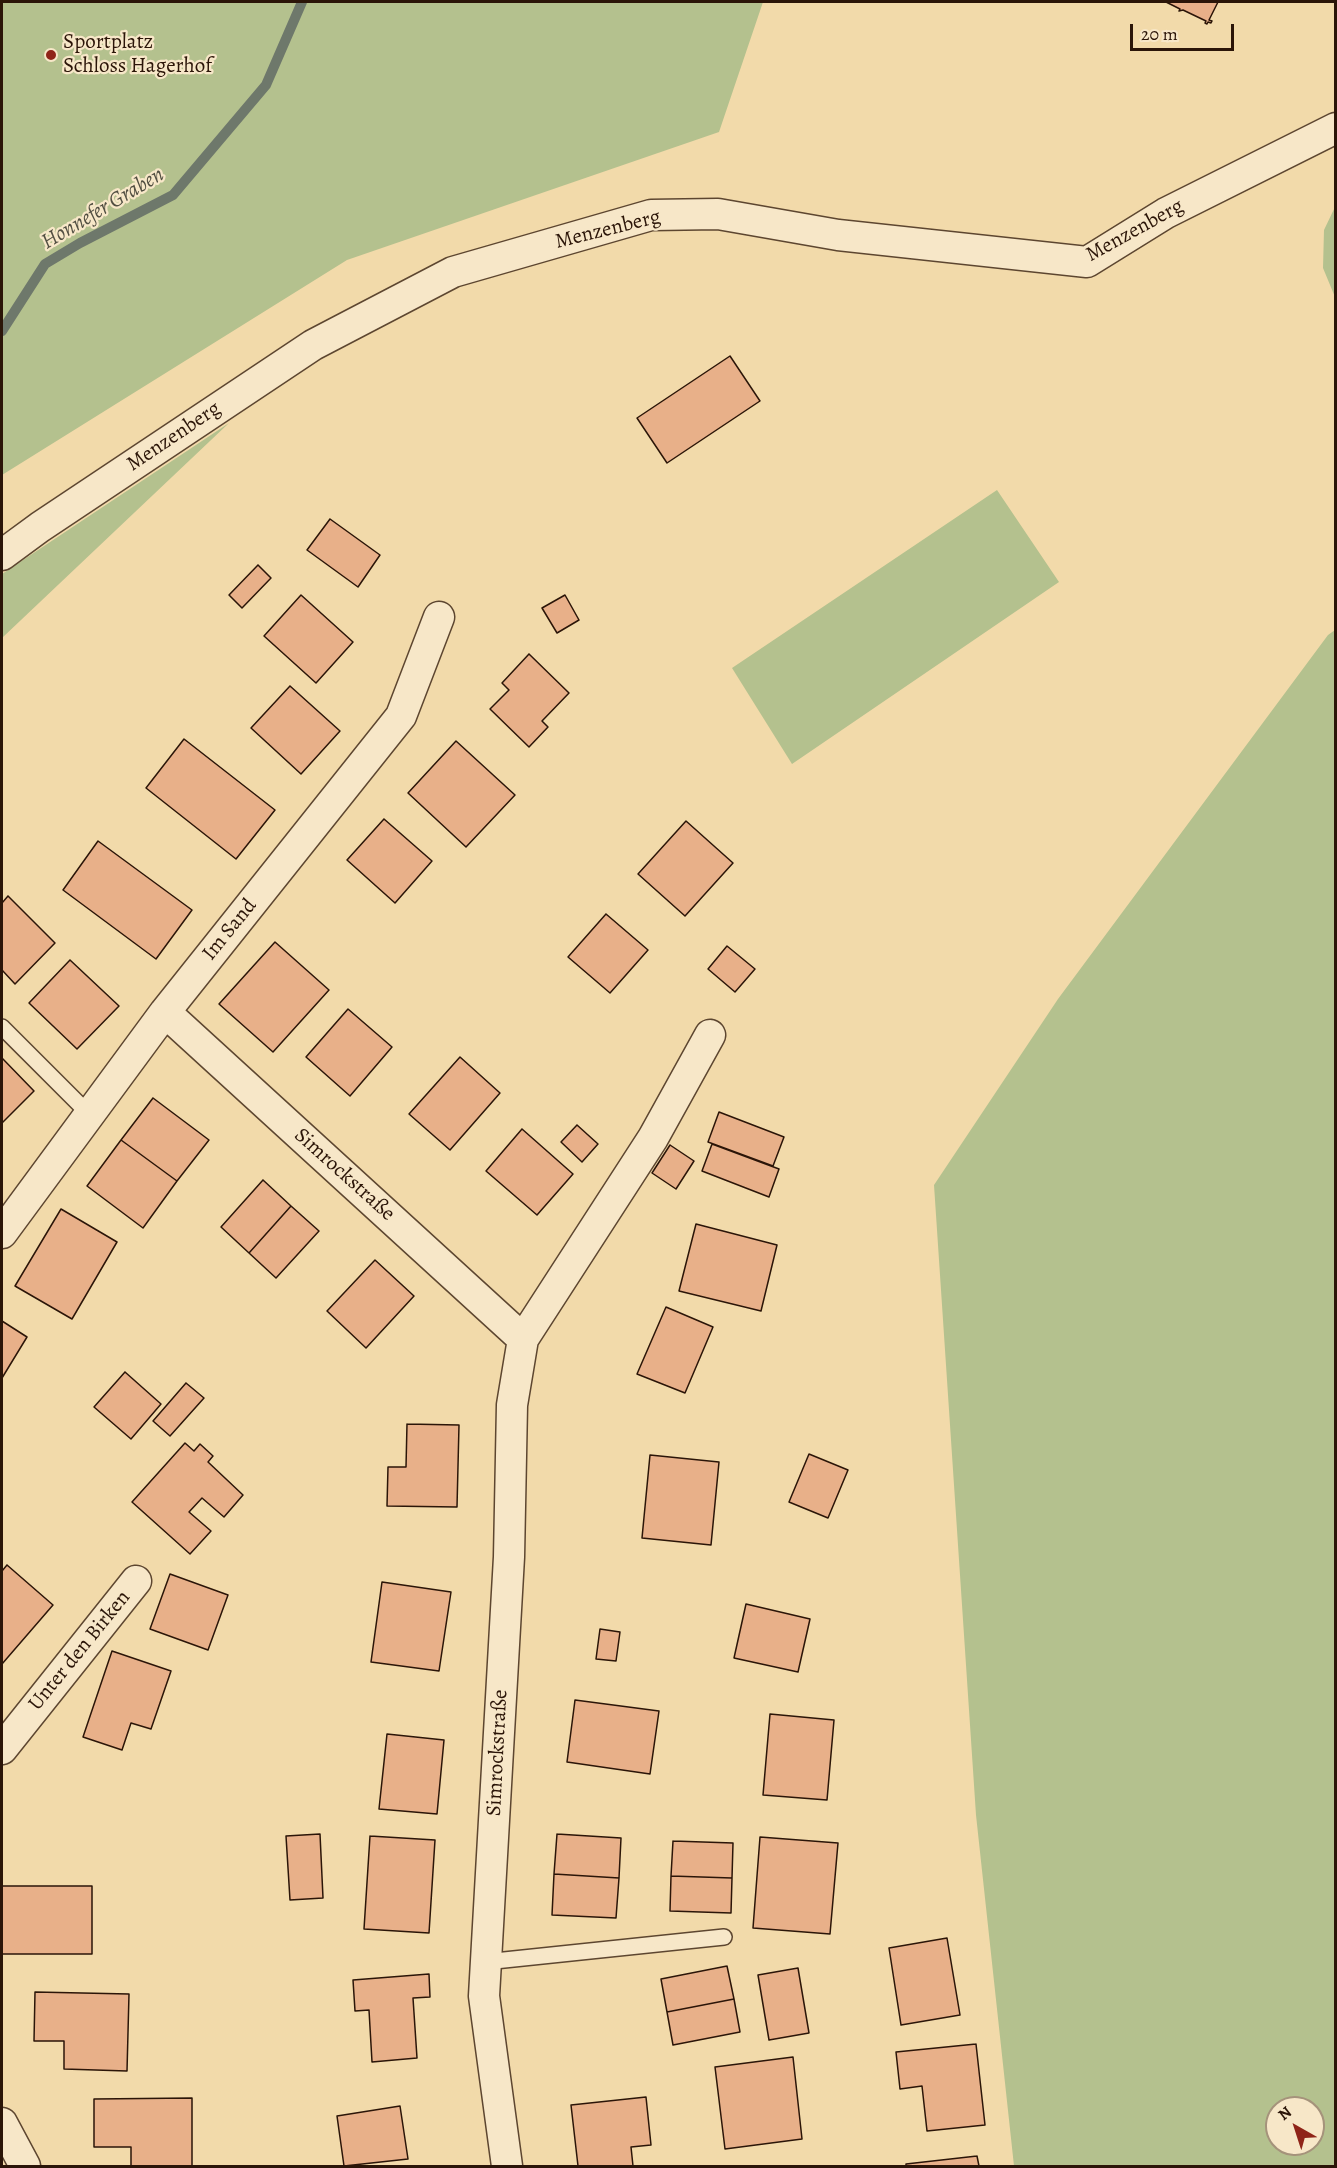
<!DOCTYPE html>
<html>
<head>
<meta charset="utf-8">
<style>
  body { margin:0 }
  #map { position:relative; width:1337px; height:2168px; overflow:hidden; background:#f2daaa; font-family:Alegreya,serif }
  canvas { display:block }
  .frame { position:absolute; inset:0; border:3px solid #2b1508; pointer-events:none }
  .north { position:absolute; left:1265px; top:2096px; width:60px; height:60px; box-sizing:border-box; background:#f7e7c8; border:2px solid #a5937b; border-radius:50%; rotate:321deg; font-size:16px; font-weight:700; line-height:24px; text-align:center; color:#2b1508 }
  .north::after { content:''; display:block; margin:auto; width:21px; height:27px; background:#8f2418; clip-path:polygon(50% 0,100% 100%,50% 72%,0 100%) }
  .scale { position:absolute; left:1130px; top:24px; width:104px; height:27px; box-sizing:border-box; border:3px solid #2b1508; border-top:0; padding-left:8px; font-size:18px; line-height:21px; white-space:nowrap; color:#2b1508; -webkit-text-stroke:4px #f7e7c8; paint-order:stroke }
</style>
</head>
<body>
<div id="map">
<canvas width="1337" height="2168"></canvas>
<div class="frame"></div>
<div class="north">N</div>
<div class="scale">20 m</div>
</div>
<script>
const ctx = document.querySelector('canvas').getContext('2d');
ctx.lineJoin = 'round';
function fill(path, color) { ctx.fillStyle = color; ctx.fill(path, 'evenodd'); }
const shape = rows => new Path2D(rows.map(r => 'M' + r).join(''));
function trace(path, color, width, dash) { ctx.strokeStyle = color; ctx.lineWidth = width; ctx.lineCap = dash ? 'butt' : 'round'; ctx.setLineDash(dash || []); ctx.stroke(path); }
function write(font, color, halo, rows, align = 'center') {
  ctx.font = font + ' Alegreya,serif'; ctx.lineWidth = 4.5; ctx.setLineDash([]); ctx.textBaseline = 'middle'; ctx.strokeStyle = halo; ctx.fillStyle = color; for (const [text, x, y, turn = 0] of rows) {
    ctx.save(); ctx.translate(x, y); ctx.rotate((+turn || 0) * Math.PI / 180); ctx.textAlign = isNaN(turn) ? turn : align; if (halo) ctx.strokeText(text, 0, 0); ctx.fillText(text, 0, 0); ctx.restore();
  }
}
const green = shape([
  [2,2,763,2,719,132,347,260,2,475],
  [1335,207,1335,297,1323,268,1324,230],
  [229,423,2,638,2,574],
  [997,490,1059,582,792,764,732,668],
  [1335,630,1335,2166,1014,2166,976,1815,934,1185,1058,999,1328,635],
  [1277,2108,1313,2108,1313,2144,1277,2144]
]);
const stream = shape([
  [2,331,45,264,80,243,173,195,266,85,302,2]
]);
const building = shape([
  [1166,2,1218,2,1209,20,1212,21,1211,23,1208,22,1207,24,1205,23,1206,21,1183,10,1179,11,1180,9,1166,2],
  [730,356,760,401,667,463,637,418,730,356],
  [330,519,380,555,358,587,307,550,330,519],
  [258,565,271,578,242,608,229,595,258,565],
  [301,595,353,642,316,683,264,636,301,595],
  [565,595,579,620,557,633,542,608,565,595],
  [529,654,569,693,542,721,548,727,529,747,490,709,509,690,502,683,529,654],
  [290,686,340,731,301,774,251,728,290,686],
  [184,739,275,810,236,859,146,788,184,739],
  [456,741,515,795,466,847,408,793,456,741],
  [384,819,432,861,395,903,347,860,384,819],
  [686,821,733,863,685,916,638,874,686,821],
  [98,841,192,910,156,959,63,890,98,841],
  [8,896,55,943,15,984,2,970,2,903,8,896],
  [606,914,648,950,610,993,568,957,606,914],
  [275,942,329,990,273,1052,219,1004,275,942],
  [727,946,755,969,735,992,708,969,727,946],
  [70,960,119,1006,77,1049,29,1003,70,960],
  [348,1009,392,1047,350,1096,306,1057,348,1009],
  [460,1057,500,1093,450,1150,409,1114,460,1057],
  [2,1058,34,1091,2,1123,2,1058],
  [153,1098,209,1140,177,1181,121,1140,153,1098],
  [719,1112,784,1137,773,1166,708,1142,719,1112],
  [577,1125,598,1144,582,1162,561,1142,577,1125],
  [522,1129,573,1174,537,1215,486,1171,522,1129],
  [121,1140,177,1181,143,1228,87,1186,121,1140],
  [712,1144,779,1169,769,1197,702,1171,712,1144],
  [670,1145,694,1161,676,1189,652,1173,670,1145],
  [263,1180,291,1206,249,1253,221,1227,263,1180],
  [291,1206,319,1231,276,1278,249,1253,291,1206],
  [61,1209,117,1242,72,1319,15,1286,61,1209],
  [696,1224,777,1245,761,1311,679,1291,696,1224],
  [375,1260,414,1296,366,1348,327,1311,375,1260],
  [666,1307,713,1327,685,1393,637,1374,666,1307],
  [2,1321,27,1337,2,1378,2,1321],
  [125,1372,161,1404,131,1439,94,1407,125,1372],
  [186,1383,204,1398,170,1436,153,1421,186,1383],
  [407,1424,459,1425,457,1507,387,1506,388,1467,406,1467,407,1424],
  [185,1443,194,1451,200,1444,213,1456,208,1462,243,1495,224,1517,202,1498,189,1512,211,1531,190,1554,132,1502,185,1443],
  [809,1454,848,1470,828,1518,789,1502,809,1454],
  [650,1455,719,1462,711,1545,642,1538,650,1455],
  [7,1565,53,1605,2,1664,2,1571,7,1565],
  [170,1574,228,1595,208,1650,150,1629,170,1574],
  [382,1582,451,1592,439,1671,371,1662,382,1582],
  [746,1604,810,1619,798,1672,734,1658,746,1604],
  [600,1629,620,1632,616,1661,596,1659,600,1629],
  [112,1651,171,1671,151,1729,131,1723,122,1750,83,1737,112,1651],
  [575,1700,659,1711,650,1774,567,1762,575,1700],
  [770,1714,834,1720,827,1800,763,1795,770,1714],
  [387,1734,444,1740,437,1814,379,1809,387,1734],
  [320,1834,323,1898,290,1900,286,1836,320,1834],
  [557,1834,621,1838,619,1878,554,1874,557,1834],
  [370,1836,435,1840,429,1933,364,1929,370,1836],
  [760,1837,838,1843,830,1934,753,1928,760,1837],
  [673,1841,733,1843,732,1878,671,1876,673,1841],
  [554,1874,619,1878,616,1918,552,1915,554,1874],
  [671,1876,732,1878,731,1913,670,1911,671,1876],
  [2,1886,92,1886,92,1954,2,1954,2,1886],
  [947,1938,960,2015,901,2025,889,1948,947,1938],
  [727,1966,734,1999,667,2012,661,1979,727,1966],
  [798,1968,809,2033,769,2040,758,1975,798,1968],
  [429,1974,430,1997,413,1998,417,2058,372,2062,369,2010,355,2011,353,1980,429,1974],
  [35,1992,129,1994,127,2071,64,2069,64,2041,34,2041,35,1992],
  [734,1999,740,2032,673,2045,667,2012,734,1999],
  [976,2044,985,2125,927,2131,922,2086,900,2089,896,2052,976,2044],
  [793,2057,802,2139,725,2149,715,2067,793,2057],
  [646,2097,651,2145,631,2147,633,2166,578,2166,571,2105,646,2097],
  [192,2098,192,2166,131,2166,131,2147,94,2147,94,2099,192,2098],
  [400,2106,408,2159,344,2166,337,2116,400,2106],
  [977,2156,979,2166,906,2166,906,2164,977,2156]
]);
const lane = shape([
  [2,1027,90,1115],
  [485,1962,724,1937]
]);
const street = shape([
  [2,555,40,527,313,345,453,272,651,215,718,214,838,235,1087,262,1166,213,1336,128],
  [165,1012,523,1339,512,1405,509,1557,484,1996,507,2166],
  [2,1233,165,1012,401,716,439,617],
  [523,1339,653,1138,710,1035],
  [2,1749,136,1581],
  [2,2123,25,2166]
]);
const markers = [
  [51,55,6,"#8f2418"]
];
const poiNames = [
  ["Sportplatz",63,43],
  ["Schloss Hagerhof",63,67]
];
const streetNames = [
  ["Menzenberg",608,230,-14],
  ["Menzenberg",1135,231,-29],
  ["Menzenberg",174,437,-34],
  ["Im Sand",230,930,-51],
  ["Simrockstraße",344,1175,42],
  ["Unter den Birken",80,1651,-51],
  ["Simrockstraße",498,1753,-87]
];
const waterNames = [
  ["Honnefer Graben",103,209,-31]
];
fill(green, '#b4c18e');
trace(stream, '#6e786b', 10);
fill(building, '#e8b089');
trace(building, '#2b1508', 1.5);
trace(lane, '#5d4630', 18);
trace(street, '#5d4630', 33);
trace(lane, '#f7e7c8', 15);
trace(street, '#f7e7c8', 30);
for (const [x, y, r, color] of markers) { const dot = new Path2D(); dot.arc(x, y, r, 0, 2 * Math.PI); ctx.fillStyle = color; ctx.fill(dot); trace(dot, '#f7e7c8', 2); }
write('21px', '#2b1508', '#f7e7c8', poiNames, 'left');
write('21px', '#2b1508', '#f7e7c8', streetNames);
write('italic 22px', '#524f42', '#f7e7c8', waterNames);
</script>
</body>
</html>
